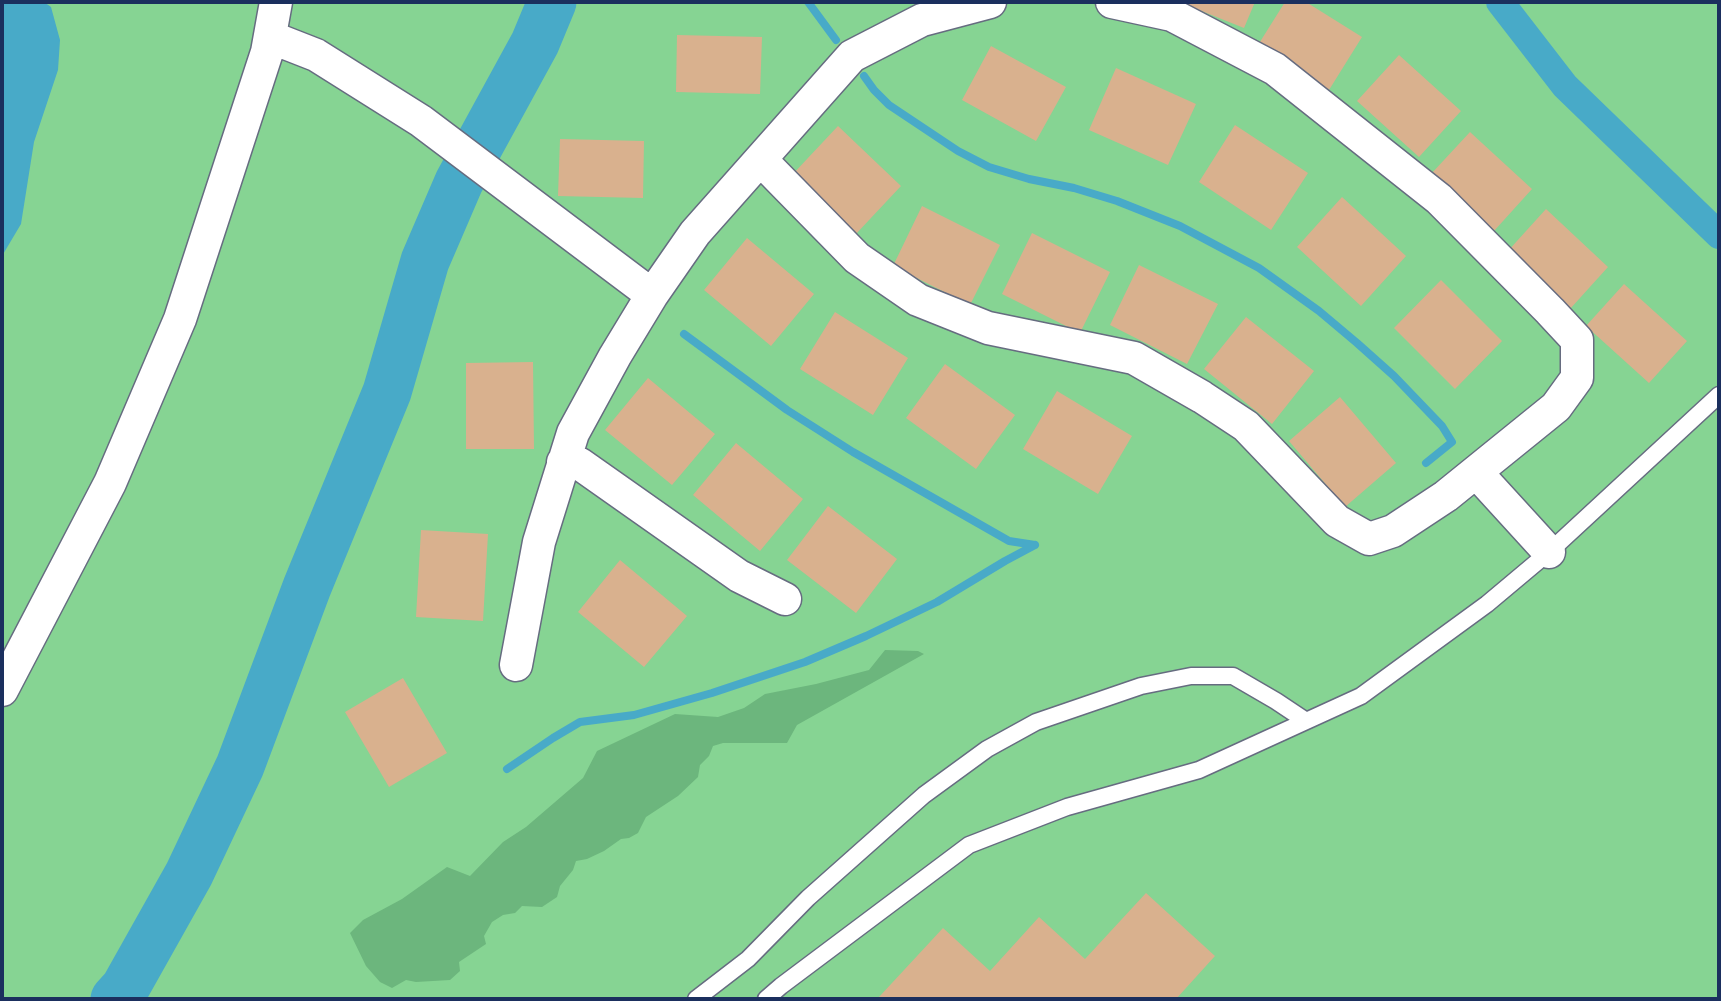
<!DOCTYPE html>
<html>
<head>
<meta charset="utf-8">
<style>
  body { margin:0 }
  #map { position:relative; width:1721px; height:1001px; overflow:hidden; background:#f1debe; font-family:Alegreya,serif }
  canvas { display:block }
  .frame { position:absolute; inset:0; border:4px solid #1b2f5e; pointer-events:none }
</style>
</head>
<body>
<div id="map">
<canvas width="1721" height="1001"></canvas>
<div class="frame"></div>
</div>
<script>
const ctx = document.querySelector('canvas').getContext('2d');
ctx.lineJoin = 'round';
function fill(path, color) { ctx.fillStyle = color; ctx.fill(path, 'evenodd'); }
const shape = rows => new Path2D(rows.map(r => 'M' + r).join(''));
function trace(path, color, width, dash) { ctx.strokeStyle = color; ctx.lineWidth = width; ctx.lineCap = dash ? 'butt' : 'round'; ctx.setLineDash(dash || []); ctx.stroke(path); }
const green = shape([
  [2,2,1719,2,1719,999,2,999]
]);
const forest = shape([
  [885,650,918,651,924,654,797,725,787,743,723,743,713,746,709,756,700,765,698,777,678,796,646,817,638,833,629,838,621,839,604,851,587,859,576,861,573,870,560,886,557,897,542,907,522,906,515,913,503,915,492,922,484,936,486,944,459,962,460,971,450,980,416,982,406,980,392,988,380,982,366,966,350,933,363,920,402,899,447,867,470,876,503,842,526,827,583,778,597,751,675,714,718,717,744,708,765,694,816,684,869,670]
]);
const water = shape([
  [2,2,44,2,51,7,60,40,58,70,34,142,21,224,2,256]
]);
const stream = shape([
  [808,2,836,40],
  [864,76,874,90,889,105,958,151,989,167,1029,179,1074,188,1117,201,1180,226,1259,268,1319,311,1357,343,1394,376,1442,426,1452,442,1426,463],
  [684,334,787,410,853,452,1009,541,1035,545],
  [507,769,553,738,580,722,634,715,712,693,805,662,866,636,937,602,1005,561,1035,545]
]);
const canal = shape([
  [1500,2,1565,86,1719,235]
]);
const river = shape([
  [115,999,125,988,189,874,240,766,307,587,387,392,425,261,459,182,535,43,552,2]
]);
const building = shape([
  [1179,2,1255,2,1244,28],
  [1285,2,1306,2,1362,37,1329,90,1258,45],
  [677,35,762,37,760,94,676,92],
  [991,46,1066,87,1036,141,962,100],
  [1399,55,1461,111,1419,157,1357,101],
  [1116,68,1196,104,1168,165,1089,130],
  [1235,125,1308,173,1271,230,1199,182],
  [838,126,901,186,855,235,792,175],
  [1470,132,1532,189,1494,231,1431,174],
  [560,139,644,141,643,198,558,196],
  [1342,197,1406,256,1361,306,1297,247],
  [922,206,1000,245,970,305,893,266],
  [1546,209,1608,267,1570,309,1507,252],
  [1032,233,1110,272,1080,333,1002,294],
  [747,238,814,294,771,346,704,290],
  [1139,265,1218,304,1187,364,1110,325],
  [1441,280,1502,341,1455,389,1394,328],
  [1624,284,1687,341,1649,383,1586,326],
  [835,312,908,358,873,415,800,369],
  [1246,317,1314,371,1272,424,1204,369],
  [533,362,534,449,466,449,466,363],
  [945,364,1015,415,976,469,906,418],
  [648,378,715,434,672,485,605,430],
  [1057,391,1132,436,1098,494,1023,449],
  [1340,397,1396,463,1345,507,1289,441],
  [736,443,803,499,760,551,693,495],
  [828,506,897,559,856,613,787,560],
  [421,530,488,534,483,621,416,617],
  [620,560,687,616,644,667,578,612],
  [403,678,447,753,389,787,345,712],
  [1146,893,1215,956,1176,999,881,999,879,997,943,928,990,971,1039,917,1085,959]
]);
const lane = shape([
  [696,999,748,959,808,898,924,795,987,749,1036,722,1141,686,1191,676,1233,676,1276,701,1306,721],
  [766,999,781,986,969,845,1067,807,1199,770,1361,696,1487,604,1549,552,1719,395]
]);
const street = shape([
  [270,37,316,55,421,121,652,295],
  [761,160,857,258,918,300,988,328,1134,358,1202,397,1246,426,1337,521,1369,539,1393,531,1446,496,1556,407,1577,378,1577,340,1550,311,1439,199,1275,69,1172,15,1112,2],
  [563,462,580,464,739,576,785,599],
  [1476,472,1549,552],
  [516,665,539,542,573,433,615,356,652,295,695,233,852,56,922,20,990,2],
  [2,690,110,483,180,319,267,52,276,2]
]);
fill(green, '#86d493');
fill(forest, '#6cb67d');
fill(water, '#48aac8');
trace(stream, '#48aac8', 8);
trace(canal, '#48aac8', 28);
trace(river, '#48aac8', 49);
fill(building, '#d9b18e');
trace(lane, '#666c80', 19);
trace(street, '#666c80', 35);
trace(lane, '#fff', 16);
trace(street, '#fff', 32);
</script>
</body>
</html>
